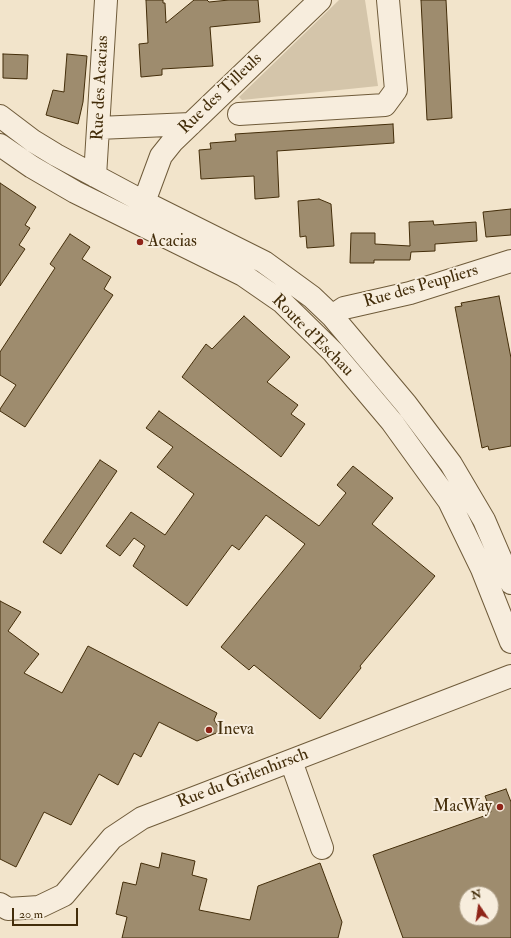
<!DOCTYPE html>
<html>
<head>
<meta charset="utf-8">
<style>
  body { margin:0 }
  #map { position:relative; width:511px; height:938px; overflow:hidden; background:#f2e4cb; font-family:"IM FELL Double Pica",serif }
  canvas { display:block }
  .north { position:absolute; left:459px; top:886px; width:40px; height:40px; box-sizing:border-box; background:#f7eddd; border:1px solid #afa089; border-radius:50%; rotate:347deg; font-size:11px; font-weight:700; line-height:16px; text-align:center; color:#432d0a }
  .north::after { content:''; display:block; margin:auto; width:14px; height:18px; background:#8f2418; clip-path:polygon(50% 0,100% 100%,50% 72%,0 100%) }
  .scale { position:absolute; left:12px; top:908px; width:66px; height:18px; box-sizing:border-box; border:2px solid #432d0a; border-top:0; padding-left:5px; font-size:12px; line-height:14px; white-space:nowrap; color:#432d0a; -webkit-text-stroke:3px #f7eddd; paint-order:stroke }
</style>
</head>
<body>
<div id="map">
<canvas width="511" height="938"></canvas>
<div class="north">N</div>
<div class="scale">20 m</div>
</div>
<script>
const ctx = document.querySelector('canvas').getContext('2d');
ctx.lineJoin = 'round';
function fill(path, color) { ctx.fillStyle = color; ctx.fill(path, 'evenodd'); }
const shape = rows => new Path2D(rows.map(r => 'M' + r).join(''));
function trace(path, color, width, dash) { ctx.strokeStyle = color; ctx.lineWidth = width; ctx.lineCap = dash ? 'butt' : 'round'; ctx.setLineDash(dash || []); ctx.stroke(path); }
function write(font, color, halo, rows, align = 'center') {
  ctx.font = font + ' "IM FELL Double Pica",serif'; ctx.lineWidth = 4; ctx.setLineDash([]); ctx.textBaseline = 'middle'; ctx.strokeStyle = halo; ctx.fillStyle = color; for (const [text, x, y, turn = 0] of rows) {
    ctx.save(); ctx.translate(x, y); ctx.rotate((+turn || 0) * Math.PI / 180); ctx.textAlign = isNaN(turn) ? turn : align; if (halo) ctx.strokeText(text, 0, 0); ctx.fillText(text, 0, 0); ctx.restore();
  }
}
const green = shape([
  [339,0,365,0,378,86,242,100,239,97]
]);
const building = shape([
  [146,0,163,0,163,3,165,3,166,23,194,0,207,0,209,2,229,0,258,0,260,22,210,27,213,66,162,69,162,75,141,77,139,44,148,43,146,0],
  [421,0,446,0,452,118,427,120,421,0],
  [3,54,28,55,27,79,3,78,3,54],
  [67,54,87,56,83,102,78,124,46,115,53,90,64,92,67,54],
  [393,124,394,143,277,151,279,197,255,199,254,176,201,179,199,150,211,149,210,143,236,141,235,134,393,124],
  [0,183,36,207,25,225,30,228,19,245,25,249,0,286,0,183],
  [319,199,331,204,334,246,307,248,306,236,300,237,298,201,319,199],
  [511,209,511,235,486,237,483,212,511,209],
  [433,221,434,225,476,222,477,241,435,244,435,251,411,252,410,260,374,260,374,263,350,263,351,233,375,233,375,244,410,246,409,222,433,221],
  [70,234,90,247,82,259,111,277,104,289,113,295,25,427,0,411,0,409,16,385,0,375,0,352,55,268,50,264,70,234],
  [499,296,511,358,511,446,489,450,488,446,482,448,455,307,462,306,461,303,499,296],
  [244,316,290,357,267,382,298,405,291,414,305,424,281,457,182,377,206,344,212,349,244,316],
  [159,411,319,526,346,493,337,485,353,466,393,498,372,524,435,576,360,666,361,668,320,719,254,665,249,670,221,647,305,544,266,515,239,550,232,545,187,606,133,566,145,546,134,538,120,556,106,546,131,512,165,535,194,494,157,467,173,447,146,428,159,411],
  [100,460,117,471,61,554,43,542,100,460],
  [0,601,21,612,8,631,39,654,24,673,62,693,88,646,217,713,214,720,221,731,197,741,159,722,141,757,134,753,118,785,99,774,71,825,44,812,16,867,0,859,0,601],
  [506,789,511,802,511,938,403,938,373,855,484,816,484,815,491,812,485,796,506,789],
  [467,894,491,894,491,918,467,918,467,894],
  [162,853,195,861,192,875,207,879,199,910,250,920,258,886,320,863,342,922,338,938,122,938,127,917,116,914,123,882,136,885,141,863,159,868,162,853]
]);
const minor = shape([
  [239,114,385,105,396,90,388,0],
  [0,116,33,141,56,155,144,202,264,262,312,297,332,316,406,404,451,464,484,520,511,583],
  [98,128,191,124],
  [0,145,32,167,75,192,243,275,282,302,333,352,392,422,449,501,482,569,511,642],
  [95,176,106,0],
  [144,202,161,156,173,141,320,0],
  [332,316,344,308,410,293,511,261],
  [291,761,322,848],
  [0,904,8,909,39,907,64,895,112,838,142,818,511,676]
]);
const markers = [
  [140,242,4,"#8f2418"],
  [209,730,4,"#8f2418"],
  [500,807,4,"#8f2418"]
];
const streetNames = [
  ["Rue des Acacias",101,88,-87],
  ["Rue des Tilleuls",221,94,-44],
  ["Rue des Peupliers",421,287,-16],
  ["Route d'Eschau",312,336,45],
  ["Rue du Girlenhirsch",243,779,-21]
];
const poiNames = [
  ["Acacias",148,242],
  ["Ineva",217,730],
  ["MacWay",492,807,"right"]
];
fill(green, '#d4c5aa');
fill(building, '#9e8c6e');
trace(building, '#432d0a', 1);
trace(minor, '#6f5b3a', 24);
trace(minor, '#f7eddd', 22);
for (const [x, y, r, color] of markers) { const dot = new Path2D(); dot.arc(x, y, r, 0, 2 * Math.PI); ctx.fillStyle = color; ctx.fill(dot); trace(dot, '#f7eddd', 1.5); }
write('17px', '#432d0a', '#f7eddd', streetNames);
write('17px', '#432d0a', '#f7eddd', poiNames, 'left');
</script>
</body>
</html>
